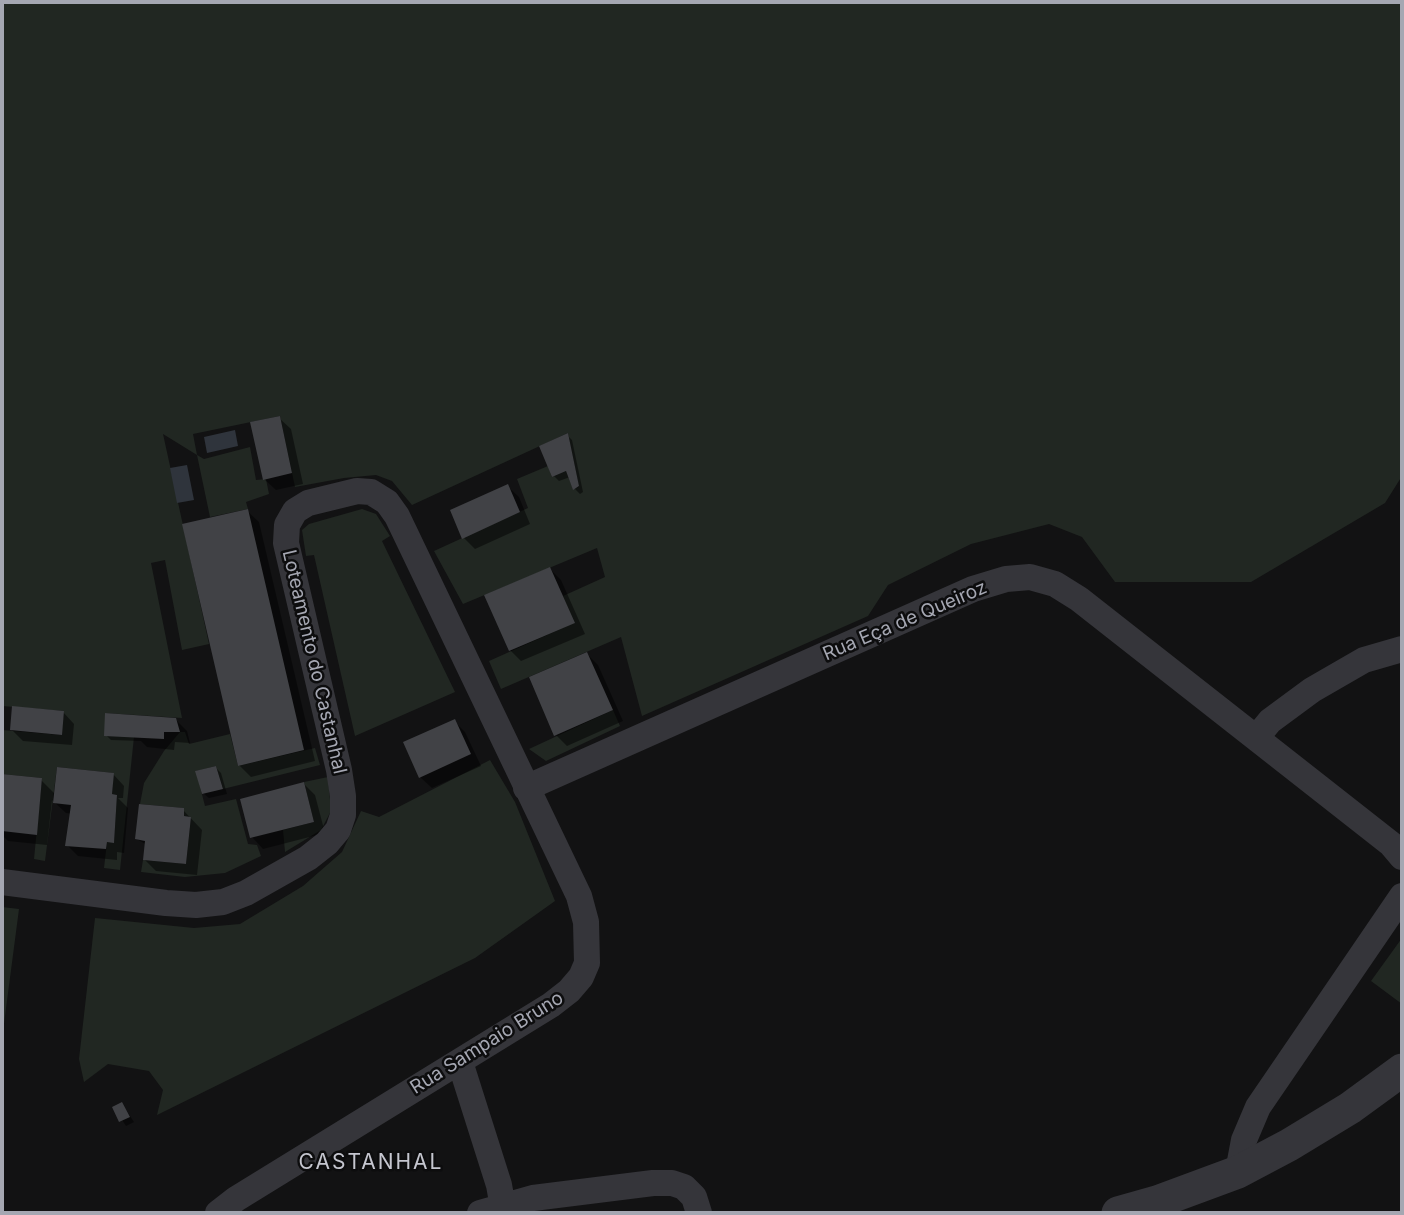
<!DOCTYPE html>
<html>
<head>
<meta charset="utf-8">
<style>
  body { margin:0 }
  #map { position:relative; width:1404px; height:1215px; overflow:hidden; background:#121213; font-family:Inter,sans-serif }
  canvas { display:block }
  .frame { position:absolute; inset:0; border:4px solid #a5a7b2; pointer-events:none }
</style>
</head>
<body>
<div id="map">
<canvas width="1404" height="1215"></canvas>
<div class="frame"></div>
</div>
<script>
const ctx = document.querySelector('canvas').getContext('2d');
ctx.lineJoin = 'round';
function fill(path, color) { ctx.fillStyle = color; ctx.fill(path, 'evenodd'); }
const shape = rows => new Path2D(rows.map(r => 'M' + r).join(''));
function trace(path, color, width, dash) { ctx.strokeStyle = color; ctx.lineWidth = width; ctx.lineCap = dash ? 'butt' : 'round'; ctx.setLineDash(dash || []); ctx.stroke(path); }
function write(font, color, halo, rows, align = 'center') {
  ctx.font = font + ' Inter,sans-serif'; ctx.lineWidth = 5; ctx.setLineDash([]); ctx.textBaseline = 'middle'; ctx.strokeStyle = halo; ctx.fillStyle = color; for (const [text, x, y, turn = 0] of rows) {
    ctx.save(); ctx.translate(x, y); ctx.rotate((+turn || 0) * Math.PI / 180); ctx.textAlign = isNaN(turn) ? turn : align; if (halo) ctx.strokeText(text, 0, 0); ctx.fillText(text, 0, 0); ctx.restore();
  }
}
const green = shape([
  [2,2,1402,2,1402,476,1385,503,1251,582,1115,582,1082,537,1049,524,971,544,888,585,868,616,642,716,621,637,501,689,489,661,574,623,563,596,605,577,597,548,463,604,434,551,528,508,517,479,548,466,552,477,566,471,573,489,579,487,568,433,412,505,392,481,376,475,344,478,295,487,280,416,193,434,197,455,204,459,250,447,256,480,266,479,269,494,246,502,248,509,210,517,197,455,163,434,209,644,182,650,165,560,151,563,182,718,105,713,134,737,120,870,104,868,107,842,114,842,117,795,112,794,113,773,57,767,45,861,34,859,42,778,2,774,2,730,61,735,64,711,2,706],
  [362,509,376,514,390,536,382,541,455,692,355,736,314,555,306,556,302,530,309,524],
  [613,710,620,726,546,761,529,749],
  [180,732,185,732,189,744,230,734,238,766,315,748,320,765,223,789,216,766,196,771,205,806,236,799,248,844,257,845,261,856,225,873,185,877,141,872,143,860,186,864,191,817,184,816,183,808,140,804,144,783,164,751],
  [490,760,515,802,555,901,475,958,157,1115,163,1090,149,1071,108,1064,84,1082,79,1059,95,918,194,928,240,924,303,886,342,852,361,811,379,817],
  [328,777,331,811,321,830,285,852,283,830,314,822,304,782],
  [2,907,19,909,2,1039],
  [1402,938,1402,1004,1371,981]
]);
const water = shape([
  [235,430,238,446,207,453,204,437],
  [187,465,194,500,177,503,170,468]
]);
const shadow = shape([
  [279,418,291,429,303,484,276,490,264,479],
  [567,435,572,440,583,492,580,494,575,489,570,477,559,481,554,476],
  [507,486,519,497,530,524,475,549,464,538],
  [247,511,259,522,315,761,251,777,239,765],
  [550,569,561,580,585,634,521,661,510,650],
  [587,654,598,665,623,721,567,746,556,735],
  [63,712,74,724,72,745,23,741,12,730],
  [176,720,187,731,190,743,175,742,174,750,147,747,141,741,111,740,106,735],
  [454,721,465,732,481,766,432,788,420,777],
  [216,768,221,773,227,794,209,798,203,793],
  [113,774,124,786,123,798,118,798,128,808,124,853,117,852,117,860,78,856,67,845,73,814,66,813,52,800,47,845,8,841,2,835,2,776,41,780,55,794],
  [304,784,315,795,325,833,263,849,252,837],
  [183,810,202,830,197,875,156,871,145,860,147,845,137,839],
  [122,1104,134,1122,126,1126,114,1108]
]);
const building = shape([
  [280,416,292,473,263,480,250,422],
  [568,433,579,486,573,490,566,471,552,477,539,446],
  [508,484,520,512,462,539,450,510],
  [248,509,304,750,238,766,182,524],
  [550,567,575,623,509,651,484,595],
  [587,652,613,710,554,736,529,677],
  [12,706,64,711,62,735,10,730],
  [105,713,176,718,180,732,164,732,164,739,104,736],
  [455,719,471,754,419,778,403,742],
  [216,766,223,789,202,794,195,771],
  [57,767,114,773,112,794,117,795,114,843,107,842,106,849,65,846,71,805,53,803],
  [2,774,42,778,37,835,2,831],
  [304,782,314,822,250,838,240,799],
  [139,804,184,808,184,816,191,817,186,864,143,860,145,841,135,839],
  [122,1102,130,1117,119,1122,112,1107]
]);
const minor = shape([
  [1402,649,1364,660,1312,690,1270,721,1256,738,1391,844,1402,857],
  [526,788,973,589,1006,579,1030,577,1055,584,1079,599,1256,738],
  [2,882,166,903,196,905,223,902,246,893,308,858,327,843,338,830,343,815,343,796,339,770,286,543,287,525,295,511,308,503,357,491,371,492,387,502,397,516,579,896,586,922,587,963,581,977,569,991,551,1005,236,1199,218,1213],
  [460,1062,499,1185,504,1213],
  [1238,1172,1244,1140,1258,1107,1402,896],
  [480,1213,533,1198,653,1183,672,1183,684,1187,694,1197,699,1213]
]);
const tertiary = shape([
  [1118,1213,1157,1202,1238,1172,1289,1145,1350,1108,1402,1070]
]);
const streetNames = [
  ["Rua Eça de Queiroz",905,621,-23],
  ["Loteamento do Castanhal",314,662,77],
  ["Rua Sampaio Bruno",487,1043,-32]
];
const neighbourhoodNames = [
  ["CASTANHAL",371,1163]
];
fill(green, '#212722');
fill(water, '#2f343c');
fill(shadow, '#0007');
fill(building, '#414246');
trace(minor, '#35353a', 26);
trace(tertiary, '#35353a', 33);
write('19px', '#a5a7b2', '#0d0d0e', streetNames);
ctx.letterSpacing = '2px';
write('21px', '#c5c6cf', '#0d0d0e', neighbourhoodNames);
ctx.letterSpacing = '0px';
</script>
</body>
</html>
